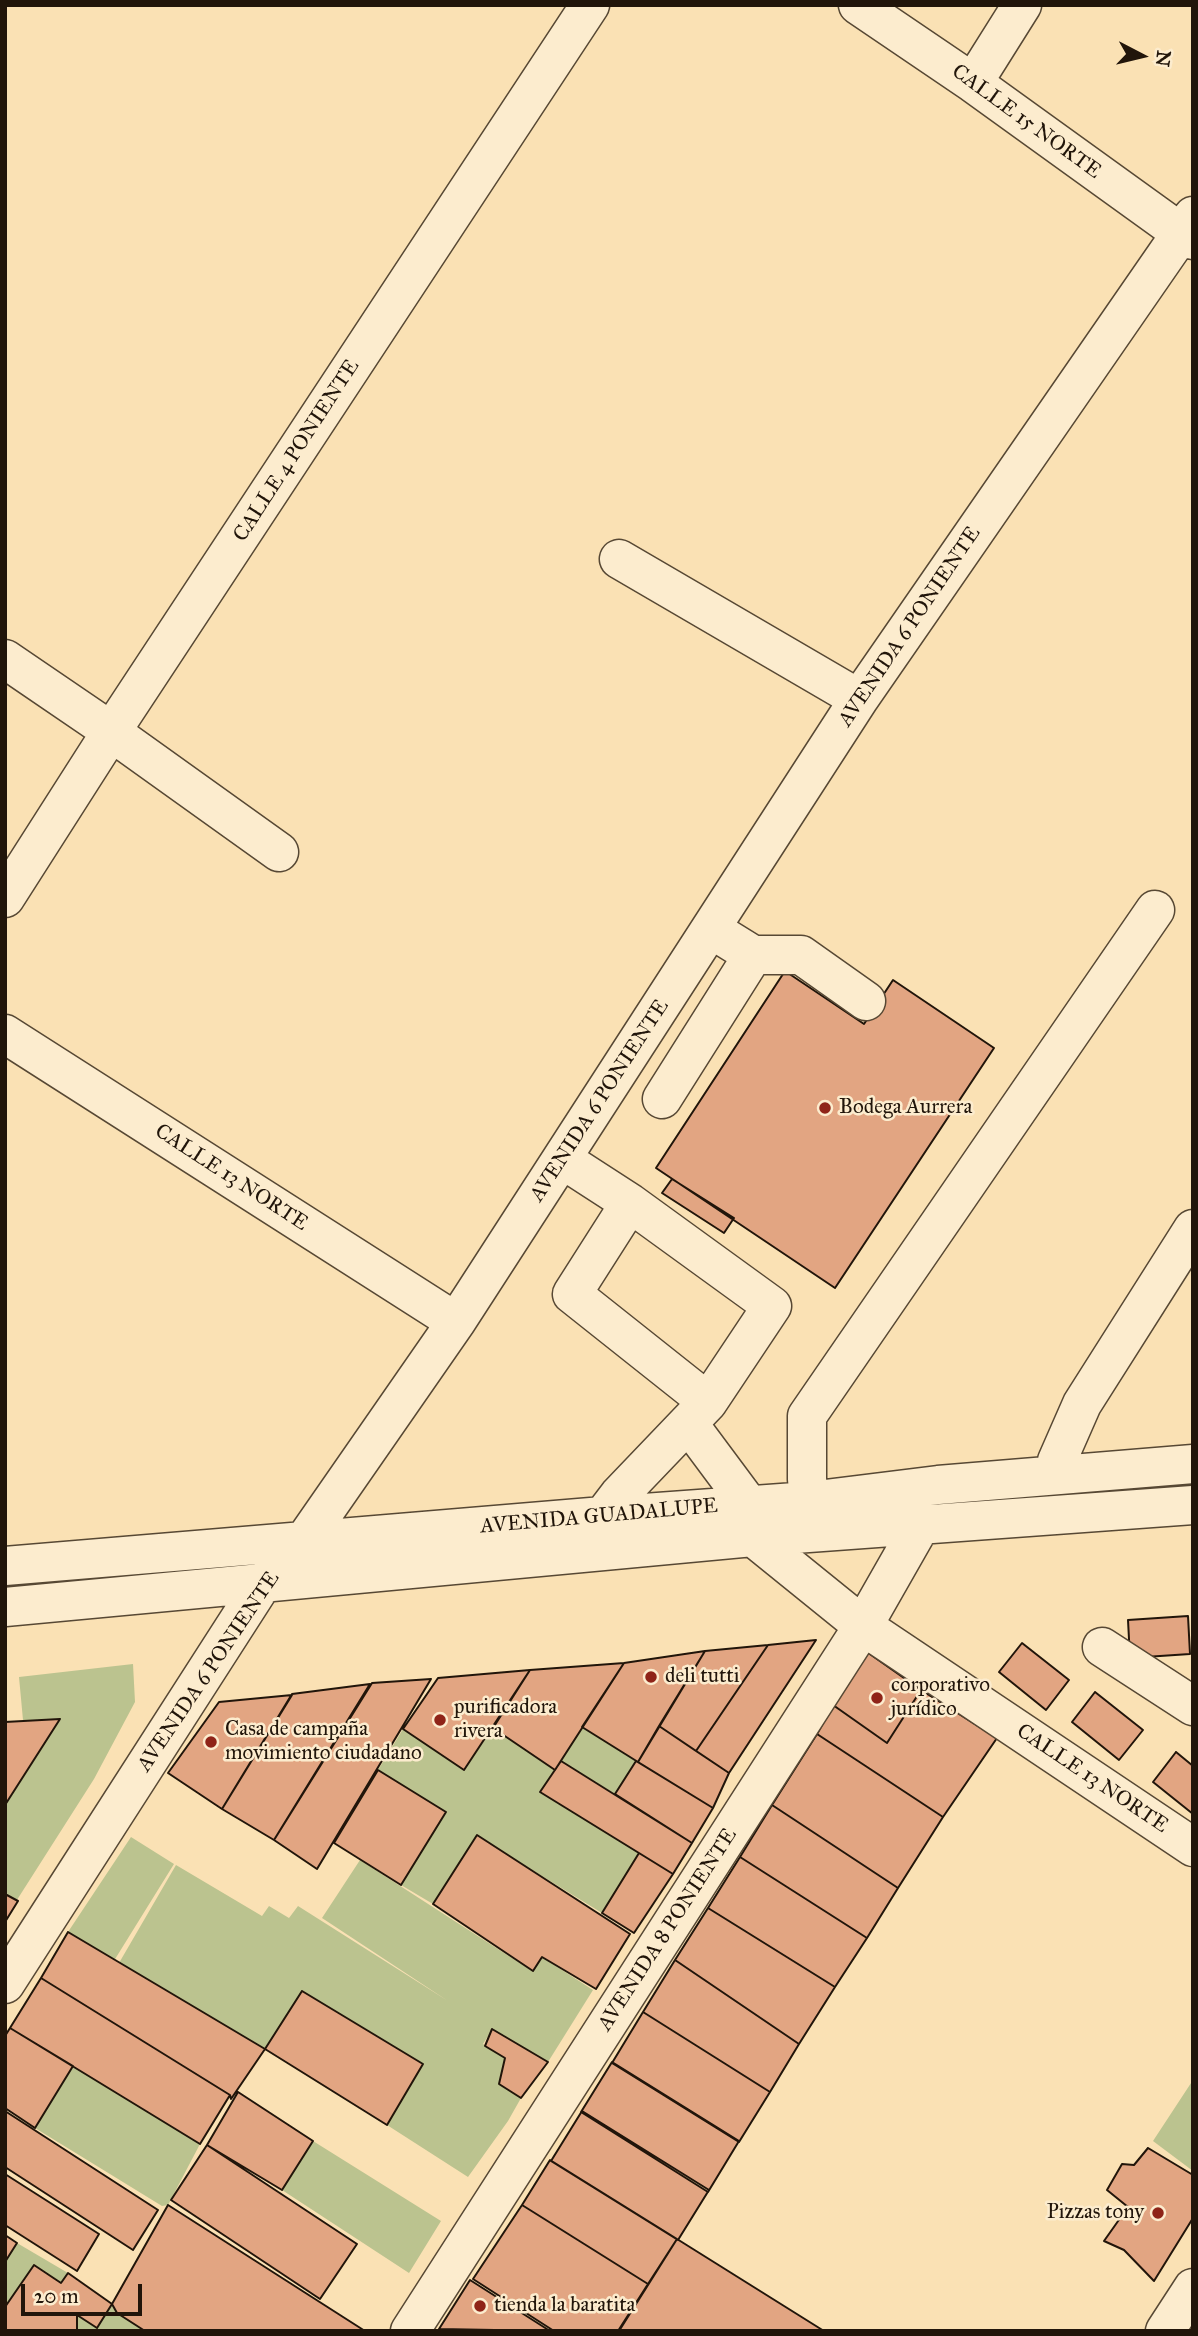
<!DOCTYPE html>
<html>
<head>
<meta charset="utf-8">
<style>
  body { margin:0 }
  #map { position:relative; width:1198px; height:2336px; overflow:hidden; background:#fae1b4; font-family:"IM FELL Great Primer",serif }
  canvas { display:block }
  .frame { position:absolute; inset:0; border:7px solid #21150a; pointer-events:none }
  .north { position:absolute; left:1107px; top:21px; width:70px; height:70px; -webkit-text-stroke:5px #fcecce; paint-order:stroke; rotate:97deg; font-size:19px; font-weight:700; line-height:28px; text-align:center; color:#21150a }
  .north::after { content:''; display:block; margin:auto; width:24px; height:32px; background:#21150a; clip-path:polygon(50% 0,100% 100%,50% 72%,0 100%) }
  .scale { position:absolute; left:21px; top:2284px; width:121px; height:32px; box-sizing:border-box; border:4px solid #21150a; border-top:0; padding-left:9px; font-size:21px; line-height:24px; white-space:nowrap; color:#21150a; -webkit-text-stroke:5px #fcecce; paint-order:stroke }
</style>
</head>
<body>
<div id="map">
<canvas width="1198" height="2336"></canvas>
<div class="frame"></div>
<div class="north">N</div>
<div class="scale">20 m</div>
</div>
<script>
const ctx = document.querySelector('canvas').getContext('2d');
ctx.lineJoin = 'round';
function fill(path, color) { ctx.fillStyle = color; ctx.fill(path, 'evenodd'); }
const shape = rows => new Path2D(rows.map(r => 'M' + r).join(''));
function trace(path, color, width, dash) { ctx.strokeStyle = color; ctx.lineWidth = width; ctx.lineCap = dash ? 'butt' : 'round'; ctx.setLineDash(dash || []); ctx.stroke(path); }
function write(font, color, halo, rows, align = 'center') {
  ctx.font = font + ' "IM FELL Great Primer",serif'; ctx.lineWidth = 5; ctx.setLineDash([]); ctx.textBaseline = 'middle'; ctx.strokeStyle = halo; ctx.fillStyle = color; for (const [text, x, y, turn = 0] of rows) {
    ctx.save(); ctx.translate(x, y); ctx.rotate((+turn || 0) * Math.PI / 180); ctx.textAlign = isNaN(turn) ? turn : align; if (halo) ctx.strokeText(text, 0, 0); ctx.fillText(text, 0, 0); ctx.restore();
  }
}
const green = shape([
  [133,1664,135,1702,94,1779,15,1903,5,1897,5,1806,59,1720,23,1720,19,1677],
  [582,1727,636,1761,615,1794,561,1761],
  [493,1728,555,1770,541,1793,639,1853,602,1913,477,1836,433,1904,401,1885,446,1812,378,1770,403,1729,464,1769],
  [131,1837,174,1864,112,1964,68,1932],
  [360,1860,532,1971,542,1957,593,1990,548,2062,492,2030,483,2044,505,2058,499,2084,521,2098,508,2121,468,2177,387,2125,422,2064,265,2049,119,1963,176,1865,262,1916,269,1906,289,1918,298,1906,448,2001,322,1918],
  [73,2066,200,2144,168,2205,162,2206,35,2128],
  [1193,2080,1193,2171,1153,2141],
  [313,2141,441,2221,409,2273,282,2190],
  [17,2243,68,2273,61,2283,5,2307,5,2262],
  [112,2304,145,2331,77,2331,77,2315,97,2328]
]);
const building = shape([
  [785,971,864,1024,893,980,994,1048,835,1288,656,1168,785,971],
  [672,1179,734,1218,724,1233,662,1193,672,1179],
  [1188,1616,1190,1654,1130,1658,1128,1620,1188,1616],
  [816,1640,729,1773,696,1751,768,1645,816,1640],
  [1022,1643,1069,1680,1046,1710,999,1672,1022,1643],
  [768,1645,696,1751,659,1726,705,1651,768,1645],
  [705,1651,638,1762,582,1727,624,1663,705,1651],
  [867,1652,921,1690,887,1743,833,1705,867,1652],
  [624,1663,555,1770,493,1728,530,1670,624,1663],
  [530,1670,464,1770,403,1729,438,1678,530,1670],
  [431,1679,317,1869,274,1840,372,1683,431,1679],
  [370,1684,274,1840,222,1809,292,1694,370,1684],
  [921,1690,997,1738,943,1817,817,1734,833,1705,887,1743,921,1690],
  [1095,1692,1143,1730,1119,1760,1072,1722,1095,1692],
  [292,1695,222,1809,168,1773,219,1702,292,1695],
  [60,1719,5,1805,5,1722,60,1719],
  [659,1726,729,1773,713,1808,638,1762,659,1726],
  [817,1734,943,1817,898,1888,772,1805,817,1734],
  [1176,1752,1193,1766,1193,1814,1153,1782,1176,1752],
  [561,1761,692,1843,673,1874,540,1792,561,1761],
  [636,1761,713,1808,692,1843,615,1794,636,1761],
  [378,1770,446,1812,401,1885,334,1843,378,1770],
  [772,1805,898,1888,867,1938,740,1857,772,1805],
  [477,1835,630,1934,596,1989,542,1957,533,1971,433,1904,477,1835],
  [639,1853,673,1874,634,1933,602,1913,639,1853],
  [740,1857,867,1938,835,1987,708,1908,740,1857],
  [5,1894,18,1901,5,1922,5,1894],
  [708,1908,835,1987,799,2044,675,1960,708,1908],
  [68,1932,265,2049,231,2099,230,2095,41,1978,68,1932],
  [675,1960,799,2044,770,2092,643,2012,675,1960],
  [41,1978,230,2095,200,2144,10,2028,41,1978],
  [302,1991,423,2064,387,2125,265,2049,302,1991],
  [643,2012,770,2092,739,2142,612,2063,643,2012],
  [10,2028,73,2066,35,2128,5,2108,5,2036,10,2028],
  [492,2029,548,2062,521,2098,499,2084,505,2058,485,2046,492,2029],
  [612,2062,739,2141,708,2192,581,2112,612,2062],
  [238,2092,313,2141,282,2190,207,2145,238,2092],
  [5,2111,158,2210,133,2250,5,2167,5,2111],
  [582,2111,709,2190,678,2240,551,2161,582,2111],
  [207,2145,357,2244,320,2299,171,2200,207,2145],
  [1148,2148,1193,2175,1193,2218,1154,2281,1124,2250,1104,2241,1128,2207,1107,2190,1122,2164,1134,2165,1148,2148],
  [550,2160,677,2239,648,2284,522,2205,550,2160],
  [5,2174,99,2234,77,2271,5,2225,5,2174],
  [168,2205,365,2331,145,2331,117,2313,112,2304,168,2205],
  [522,2205,648,2284,618,2331,554,2331,473,2279,522,2205],
  [5,2235,17,2243,5,2262,5,2235],
  [677,2239,824,2331,619,2331,677,2239],
  [34,2265,61,2283,68,2273,112,2304,97,2328,77,2315,77,2331,5,2331,5,2307,34,2265],
  [470,2280,550,2331,439,2329,470,2280]
]);
const minor = shape([
  [858,5,973,83,1181,233,1193,240],
  [973,83,1022,5],
  [619,559,859,699],
  [5,659,96,721,279,852],
  [5,898,111,732,590,5],
  [753,955,801,955,866,1001],
  [5,1034,456,1322],
  [662,1099,753,955,711,929],
  [562,1159,630,1203,772,1306,708,1402,572,1294,630,1203],
  [688,1423,749,1505],
  [1054,1475,1057,1461,1082,1404,1193,1229],
  [809,1501,807,1479,807,1416,1155,910],
  [603,1516,619,1495,708,1402],
  [753,1537,863,1626,1193,1847],
  [5,1566,603,1516,809,1501,938,1485,1193,1464],
  [5,1607,753,1537,1193,1505],
  [1102,1647,1193,1706],
  [5,1984,262,1584,304,1541,456,1322,859,699,1193,216],
  [410,2331,863,1626,920,1526],
  [1165,2331,1193,2288]
]);
const markers = [
  [825,1108,7,"#8f2418"],
  [651,1677,7,"#8f2418"],
  [877,1698,7,"#8f2418"],
  [440,1720,7,"#8f2418"],
  [211,1742,7,"#8f2418"],
  [1158,2213,7,"#8f2418"],
  [480,2306,7,"#8f2418"]
];
const streetNames = [
  ["CALLE 15 NORTE",1026,122,36],
  ["CALLE 4 PONIENTE",297,451,-57],
  ["AVENIDA 6 PONIENTE",910,627,-56],
  ["AVENIDA 6 PONIENTE",600,1101,-57],
  ["CALLE 13 NORTE",231,1178,33],
  ["AVENIDA GUADALUPE",599,1517,-5],
  ["AVENIDA 6 PONIENTE",209,1672,-56],
  ["CALLE 13 NORTE",1092,1779,34],
  ["AVENIDA 8 PONIENTE",668,1930,-57]
];
const poiNames = [
  ["Bodega Aurrera",839,1108],
  ["deli tutti",665,1677],
  ["corporativo",891,1686],
  ["jurídico",891,1710],
  ["purificadora",454,1708],
  ["rivera",454,1732],
  ["Casa de campaña",225,1730],
  ["movimiento ciudadano",225,1754],
  ["Pizzas tony",1144,2213,"right"],
  ["tienda la baratita",494,2306]
];
fill(green, '#bbc38f');
fill(building, '#e2a582');
trace(building, '#21150a', 2);
trace(minor, '#574834', 41);
trace(minor, '#fcecce', 38);
for (const [x, y, r, color] of markers) { const dot = new Path2D(); dot.arc(x, y, r, 0, 2 * Math.PI); ctx.fillStyle = color; ctx.fill(dot); trace(dot, '#fcecce', 2.5); }
write('21px', '#21150a', '#fcecce', streetNames);
write('21px', '#21150a', '#fcecce', poiNames, 'left');
</script>
</body>
</html>
